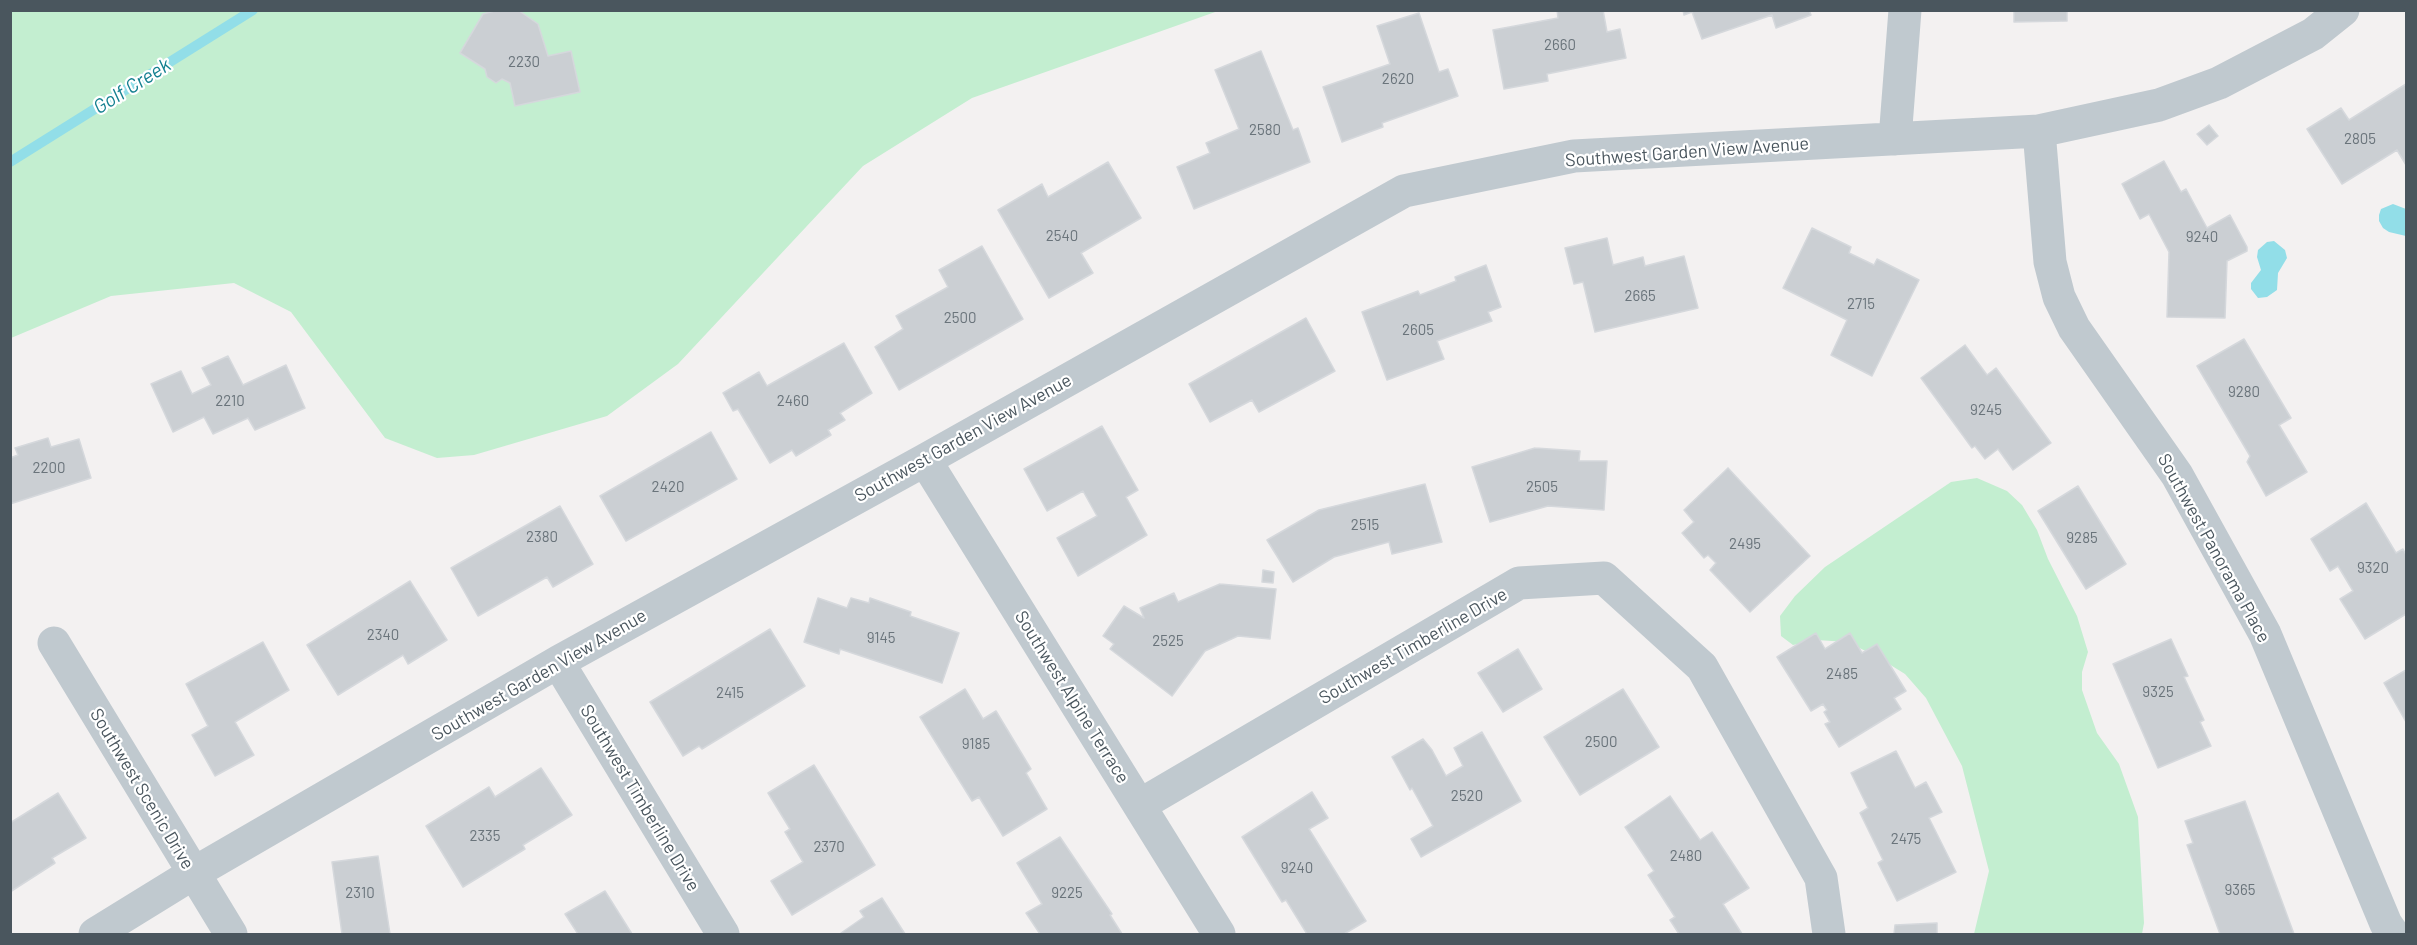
<!DOCTYPE html>
<html>
<head>
<meta charset="utf-8">
<style>
  body { margin:0 }
  #map { position:relative; width:2417px; height:945px; overflow:hidden; background:#f3f1f1; font-family:Barlow,sans-serif }
  canvas { display:block }
  .frame { position:absolute; inset:0; border:12px solid #4a565e; pointer-events:none }
</style>
</head>
<body>
<div id="map">
<canvas width="2417" height="945"></canvas>
<div class="frame"></div>
</div>
<script>
const ctx = document.querySelector('canvas').getContext('2d');
ctx.lineJoin = 'round';
function fill(path, color) { ctx.fillStyle = color; ctx.fill(path, 'evenodd'); }
const shape = rows => new Path2D(rows.map(r => 'M' + r).join(''));
function trace(path, color, width, dash) { ctx.strokeStyle = color; ctx.lineWidth = width; ctx.lineCap = dash ? 'butt' : 'round'; ctx.setLineDash(dash || []); ctx.stroke(path); }
function write(font, color, halo, rows, align = 'center') {
  ctx.font = font + ' Barlow,sans-serif'; ctx.lineWidth = 4.5; ctx.setLineDash([]); ctx.textBaseline = 'middle'; ctx.strokeStyle = halo; ctx.fillStyle = color; for (const [text, x, y, turn = 0] of rows) {
    ctx.save(); ctx.translate(x, y); ctx.rotate((+turn || 0) * Math.PI / 180); ctx.textAlign = isNaN(turn) ? turn : align; if (halo) ctx.strokeText(text, 0, 0); ctx.fillText(text, 0, 0); ctx.restore();
  }
}
const green = shape([
  [11,11,1218,11,972,98,863,166,678,364,607,416,474,455,437,458,385,438,291,312,234,283,111,296,11,338],
  [1977,478,2007,491,2022,505,2037,530,2048,559,2077,616,2088,652,2082,672,2082,690,2097,733,2119,764,2138,817,2144,923,2142,934,1974,934,1989,871,1962,766,1926,698,1905,674,1876,656,1847,642,1817,640,1793,645,1781,636,1780,616,1795,596,1825,567,1951,482]
]);
const water = shape([
  [2393,204,2406,209,2406,236,2389,232,2383,228,2379,221,2379,215,2381,209],
  [2274,241,2285,250,2287,258,2278,273,2277,290,2267,297,2258,298,2251,289,2251,283,2261,270,2257,257,2258,250,2267,242]
]);
const stream = shape([
  [10,162,253,10]
]);
const building = shape([
  [498,10,518,10,538,24,548,56,571,51,580,92,515,106,510,83,502,79,496,83,487,77,485,69,460,53,483,14,498,10],
  [1557,10,1603,10,1607,32,1620,29,1626,58,1547,74,1548,81,1504,89,1493,30,1558,18,1557,10],
  [1683,10,1809,10,1811,15,1776,28,1772,15,1702,39,1692,12,1684,15,1683,10],
  [2014,10,2067,10,2067,21,2014,22,2014,10],
  [1419,13,1439,72,1448,69,1458,96,1382,123,1383,127,1342,142,1323,87,1390,64,1377,26,1419,13],
  [1261,51,1293,130,1298,128,1310,162,1194,209,1177,167,1210,153,1206,143,1239,129,1215,70,1261,51],
  [2406,84,2406,165,2397,150,2342,184,2307,129,2341,108,2349,120,2406,84],
  [2209,125,2218,136,2207,145,2197,134,2209,125],
  [2164,161,2181,192,2186,189,2207,228,2230,215,2247,247,2247,251,2227,261,2225,318,2167,317,2169,252,2149,214,2140,219,2122,184,2164,161],
  [1108,162,1141,218,1081,253,1093,273,1049,298,998,210,1042,184,1048,197,1108,162],
  [1812,228,1851,247,1849,253,1874,265,1877,259,1919,280,1872,376,1831,355,1847,320,1783,288,1812,228],
  [1607,238,1613,265,1643,257,1645,266,1684,256,1698,308,1595,332,1583,282,1574,284,1565,248,1607,238],
  [982,246,1023,319,899,390,875,347,903,329,896,316,948,287,939,270,982,246],
  [1486,265,1501,307,1488,312,1492,321,1437,341,1444,359,1387,380,1362,312,1418,291,1420,295,1456,281,1455,277,1486,265],
  [1306,318,1335,371,1259,412,1252,400,1210,422,1189,384,1306,318],
  [2244,339,2291,418,2279,425,2307,472,2266,496,2247,462,2250,456,2197,366,2244,339],
  [844,343,872,393,840,413,845,420,828,430,831,435,796,456,792,450,770,463,738,409,733,411,723,393,759,372,767,386,844,343],
  [1965,345,1987,375,1996,368,2051,443,2013,470,1998,449,1985,459,1975,446,1972,448,1921,378,1965,345],
  [228,356,243,385,286,365,305,408,255,430,248,418,213,434,204,417,173,432,151,384,181,371,192,394,211,385,202,368,228,356],
  [1102,426,1138,490,1126,497,1147,535,1078,576,1057,538,1097,516,1083,491,1047,511,1024,469,1102,426],
  [711,432,737,479,626,541,600,496,711,432],
  [48,438,51,447,79,439,91,478,10,504,10,458,18,455,15,448,48,438],
  [1535,448,1580,451,1579,461,1607,461,1604,510,1548,506,1490,522,1472,467,1535,448],
  [1728,468,1810,556,1750,612,1710,570,1716,563,1708,555,1704,558,1682,533,1694,522,1684,510,1728,468],
  [1425,484,1442,542,1392,554,1389,542,1334,557,1293,582,1267,540,1319,510,1425,484],
  [2078,486,2126,564,2086,589,2038,511,2078,486],
  [2366,503,2396,553,2403,549,2406,555,2406,614,2365,639,2340,599,2353,591,2338,566,2330,571,2311,539,2366,503],
  [560,506,593,564,553,587,547,577,478,616,451,568,560,506],
  [1263,570,1274,572,1273,583,1262,582,1263,570],
  [410,581,447,640,408,664,403,655,338,695,307,645,410,581],
  [1220,584,1276,589,1270,639,1238,636,1205,651,1172,696,1110,649,1114,644,1103,636,1124,606,1144,618,1140,608,1174,593,1178,602,1220,584],
  [818,598,847,608,851,598,869,603,870,598,911,612,910,616,959,633,942,683,840,649,839,654,804,642,818,598],
  [770,629,805,686,702,749,699,746,683,756,650,702,770,629],
  [1816,633,1825,649,1850,633,1862,653,1877,644,1906,691,1894,698,1901,709,1839,747,1825,724,1830,722,1824,712,1827,710,1823,704,1811,711,1777,657,1816,633],
  [2171,639,2188,676,2184,677,2204,720,2200,722,2211,746,2158,768,2113,664,2171,639],
  [263,642,289,690,235,722,254,755,215,776,192,735,208,726,186,684,263,642],
  [1518,649,1542,689,1503,712,1478,673,1518,649],
  [2406,670,2406,722,2384,683,2406,670],
  [965,689,983,719,996,711,1031,769,1026,773,1047,809,1003,836,979,797,972,801,920,717,965,689],
  [1623,689,1659,747,1580,795,1544,737,1623,689],
  [1482,732,1521,801,1421,857,1411,839,1433,826,1412,788,1410,790,1392,757,1423,739,1432,750,1446,776,1463,766,1454,748,1482,732],
  [1896,751,1915,788,1926,782,1942,812,1929,818,1956,872,1897,901,1878,863,1883,860,1860,813,1868,808,1851,773,1896,751],
  [814,765,875,865,792,915,771,881,803,862,785,832,790,829,768,793,814,765],
  [541,768,572,815,523,845,525,849,463,887,426,826,489,787,495,797,541,768],
  [1312,792,1328,818,1309,829,1366,921,1344,934,1307,934,1286,900,1282,902,1242,837,1312,792],
  [58,793,86,838,52,858,55,863,10,892,10,823,58,793],
  [1670,796,1700,840,1712,832,1749,888,1723,904,1742,934,1679,934,1670,920,1675,917,1648,875,1654,871,1625,827,1670,796],
  [2245,801,2294,934,2220,934,2187,845,2193,843,2185,821,2245,801],
  [1060,837,1112,914,1110,915,1122,934,1040,934,1026,913,1042,904,1017,863,1060,837],
  [378,856,390,934,342,934,332,862,378,856],
  [605,891,632,934,578,934,565,914,605,891],
  [882,898,905,934,842,934,841,933,864,917,860,911,882,898],
  [1937,923,1937,934,1894,934,1895,925,1937,923]
]);
const minor = shape([
  [2039,131,2050,262,2059,297,2074,328,2177,475,2265,634,2386,924,2393,934],
  [1895,139,1905,10],
  [925,460,1219,934],
  [54,643,231,934],
  [558,662,723,934],
  [1140,805,1519,583,1604,578,1702,667,1821,878,1829,934],
  [95,934,194,873,558,662,925,460,1404,191,1574,156,2039,131,2159,105,2219,83,2313,34,2343,10]
]);
const numberNames = [
  ["2660",1560,45],
  ["2230",524,62],
  ["2620",1398,79],
  ["2580",1265,130],
  ["2805",2360,139],
  ["2540",1062,236],
  ["9240",2202,237],
  ["2665",1640,296],
  ["2715",1861,304],
  ["2500",960,318],
  ["2605",1418,330],
  ["9280",2244,392],
  ["2210",230,401],
  ["2460",793,401],
  ["9245",1986,410],
  ["2200",49,468],
  ["2420",668,487],
  ["2505",1542,487],
  ["2515",1365,525],
  ["2380",542,537],
  ["9285",2082,538],
  ["2495",1745,544],
  ["9320",2373,568],
  ["2340",383,635],
  ["9145",881,638],
  ["2525",1168,641],
  ["2485",1842,674],
  ["9325",2158,692],
  ["2415",730,693],
  ["2500",1601,742],
  ["9185",976,744],
  ["2520",1467,796],
  ["2335",485,836],
  ["2475",1906,839],
  ["2370",829,847],
  ["2480",1686,856],
  ["9240",1297,868],
  ["9365",2240,890],
  ["2310",360,893],
  ["9225",1067,893]
];
const streetNames = [
  ["Southwest Garden View Avenue",1687,152,-4],
  ["Southwest Garden View Avenue",963,438,-29],
  ["Southwest Panorama Place",2214,548,61],
  ["Southwest Timberline Drive",1413,646,-30],
  ["Southwest Garden View Avenue",539,675,-30],
  ["Southwest Alpine Terrace",1072,697,58],
  ["Southwest Scenic Drive",142,789,59],
  ["Southwest Timberline Drive",640,798,59]
];
const waterNames = [
  ["Golf Creek",132,86,-32]
];
fill(green, '#c3eed0');
fill(water, '#92dee8');
trace(stream, '#92dee8', 10);
fill(building, '#cbcfd3');
trace(building, '#d5d8dc', 1.5);
trace(minor, '#c0c9cf', 33);
write('15px', '#6a747b', null, numberNames);
write('18px', '#4a565e', '#fff', streetNames);
write('italic 20px', '#148090', '#fff', waterNames);
</script>
</body>
</html>
